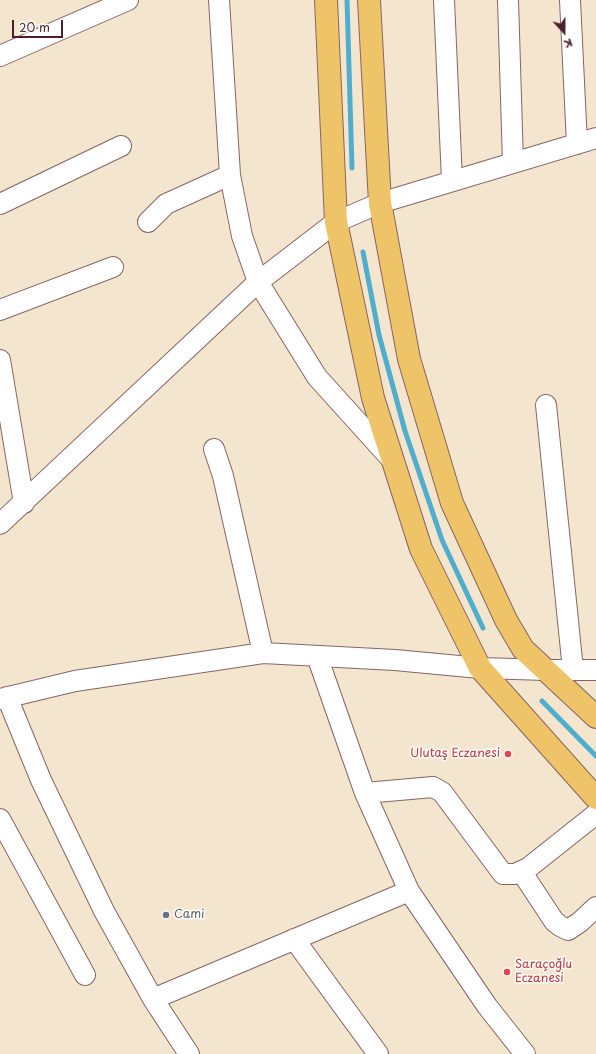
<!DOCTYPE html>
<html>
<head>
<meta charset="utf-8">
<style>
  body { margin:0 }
  #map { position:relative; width:596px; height:1054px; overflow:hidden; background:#f4e6ce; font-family:"Playpen Sans",sans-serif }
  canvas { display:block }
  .north { position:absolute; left:544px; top:12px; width:40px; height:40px; -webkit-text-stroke:3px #fdfcf7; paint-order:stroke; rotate:159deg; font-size:11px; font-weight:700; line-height:16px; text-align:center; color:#4a1f2b }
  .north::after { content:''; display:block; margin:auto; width:14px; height:18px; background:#4a1f2b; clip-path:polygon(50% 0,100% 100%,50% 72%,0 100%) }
  .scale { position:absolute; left:12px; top:20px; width:51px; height:18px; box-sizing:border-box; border:2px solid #4a1f2b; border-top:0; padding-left:5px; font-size:12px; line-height:14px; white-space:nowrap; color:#4a1f2b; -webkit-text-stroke:3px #fdfcf7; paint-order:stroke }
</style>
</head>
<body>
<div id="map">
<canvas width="596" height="1054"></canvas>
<div class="north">K</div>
<div class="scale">20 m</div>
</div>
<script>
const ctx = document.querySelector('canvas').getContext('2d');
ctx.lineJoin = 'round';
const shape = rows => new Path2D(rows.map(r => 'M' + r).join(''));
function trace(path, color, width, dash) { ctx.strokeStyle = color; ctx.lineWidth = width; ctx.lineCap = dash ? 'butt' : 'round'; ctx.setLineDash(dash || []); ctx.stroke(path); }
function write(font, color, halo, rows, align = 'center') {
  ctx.font = font + ' "Playpen Sans",sans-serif'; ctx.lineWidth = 3; ctx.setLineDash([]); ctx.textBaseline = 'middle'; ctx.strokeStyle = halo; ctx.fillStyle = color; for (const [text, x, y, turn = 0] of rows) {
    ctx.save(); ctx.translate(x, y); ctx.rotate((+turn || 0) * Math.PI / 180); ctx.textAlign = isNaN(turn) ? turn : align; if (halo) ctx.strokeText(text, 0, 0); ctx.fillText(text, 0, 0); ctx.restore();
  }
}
const stream = shape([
  [347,0,352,168],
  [363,252,379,335,405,431,442,540,483,628],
  [542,701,596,756]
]);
const minor = shape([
  [219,0,230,175,242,236,258,282,317,377,392,460],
  [444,0,452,181],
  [508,0,513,163],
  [570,0,577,144],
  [0,56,128,0],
  [0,204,121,146],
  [148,222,166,204,230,175],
  [0,310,113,267],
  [0,360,24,503],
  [546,405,573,670],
  [214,449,223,476,263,653],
  [0,524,258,282,336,222,380,203,596,138],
  [317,656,365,793,409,891,487,1006,525,1054],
  [7,697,41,780,104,911,153,999,189,1054],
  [0,699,75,681,263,653,395,660,480,668,547,670,596,670],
  [365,793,433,787,442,792,503,874,515,874,528,868,596,814],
  [0,819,85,975],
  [521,871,554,921,560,926,568,930,580,922,596,907],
  [294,939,378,1054],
  [153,999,409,891]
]);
const major = shape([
  [326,0,336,222,373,398,421,549,480,668,596,798],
  [369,0,380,203,409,359,452,503,506,620,523,649,596,717]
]);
const markers = [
  [508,754,4,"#e0444e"],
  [166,915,4,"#6b7280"],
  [507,972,4,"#e0444e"]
];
const healthNames = [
  ["Ulutaş Eczanesi",500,754],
  ["Saraçoğlu",515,965,"left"],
  ["Eczanesi",515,979,"left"]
];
const worshipNames = [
  ["Cami",174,915]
];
trace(stream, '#4faece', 5);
trace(minor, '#866564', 22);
trace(major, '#866564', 24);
trace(minor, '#fff', 20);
trace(major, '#efc469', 22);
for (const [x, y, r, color] of markers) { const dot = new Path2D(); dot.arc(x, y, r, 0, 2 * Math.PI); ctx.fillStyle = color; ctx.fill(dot); trace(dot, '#fdfcf7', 1.5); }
write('12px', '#be3a42', '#fdfcf7', healthNames, 'right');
write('12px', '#5b616d', '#fdfcf7', worshipNames, 'left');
</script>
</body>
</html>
